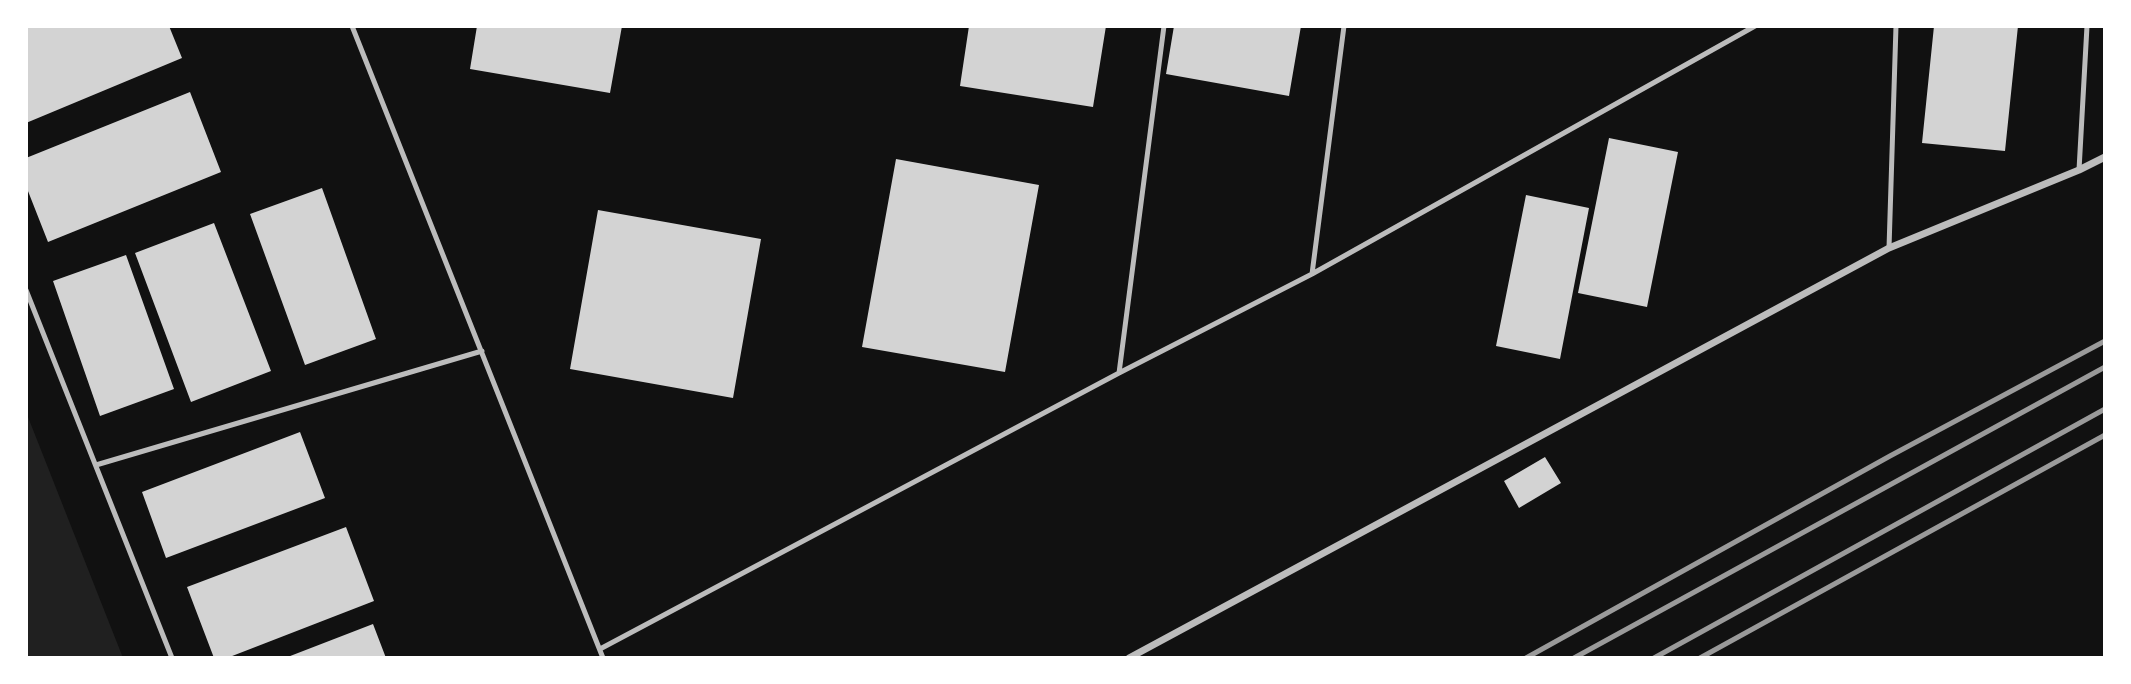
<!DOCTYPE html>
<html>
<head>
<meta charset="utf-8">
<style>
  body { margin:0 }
  #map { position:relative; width:2131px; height:684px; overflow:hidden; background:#111; font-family:"Noto Sans",sans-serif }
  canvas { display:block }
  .frame { position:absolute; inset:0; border:28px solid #fff; pointer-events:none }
</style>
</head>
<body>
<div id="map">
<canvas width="2131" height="684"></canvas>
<div class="frame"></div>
</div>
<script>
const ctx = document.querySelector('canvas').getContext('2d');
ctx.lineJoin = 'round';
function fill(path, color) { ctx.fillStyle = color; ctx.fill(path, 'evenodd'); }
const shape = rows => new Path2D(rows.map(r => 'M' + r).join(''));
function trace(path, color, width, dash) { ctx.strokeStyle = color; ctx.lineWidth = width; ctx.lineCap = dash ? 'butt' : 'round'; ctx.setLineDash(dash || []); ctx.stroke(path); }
const green = shape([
  [26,412,123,658,26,658]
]);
const building = shape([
  [26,26,169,26,182,58,26,123],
  [477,26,622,26,610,93,470,69],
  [969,26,1106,26,1093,107,960,86],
  [1174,26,1301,26,1289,96,1166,74],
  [1934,26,2018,26,2005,151,1922,143],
  [190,92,221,172,48,242,26,186,26,158],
  [1609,138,1678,152,1647,307,1578,293],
  [896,159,1039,185,1005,372,862,347],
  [322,188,376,339,305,365,250,214],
  [1526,195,1589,208,1560,359,1496,346],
  [598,210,761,239,733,398,570,369],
  [214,223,271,371,191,402,135,253],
  [126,255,174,389,100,416,53,281],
  [300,432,325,498,166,558,142,492],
  [1545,457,1561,483,1519,508,1504,481],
  [346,527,374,601,227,658,214,658,187,587],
  [373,624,386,658,285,658]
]);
const service = shape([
  [352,26,603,658],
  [2079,170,2087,26],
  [1889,248,1896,26],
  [1312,274,1344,26],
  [26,290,172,658],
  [1119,373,1164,26],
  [96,465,482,351],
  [600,649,1119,373,1312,274,1755,26]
]);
const minor = shape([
  [1129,658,1889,248,2079,170,2105,157]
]);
const rail = shape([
  [1526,658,1890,456,2105,341],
  [1574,658,2105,367],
  [1654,658,2105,409],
  [1700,658,2105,435]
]);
fill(green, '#202020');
fill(building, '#d3d3d3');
trace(service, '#bcbcbc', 5);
trace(minor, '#bcbcbc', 7);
trace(rail, '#9a9a9a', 5);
</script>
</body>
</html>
